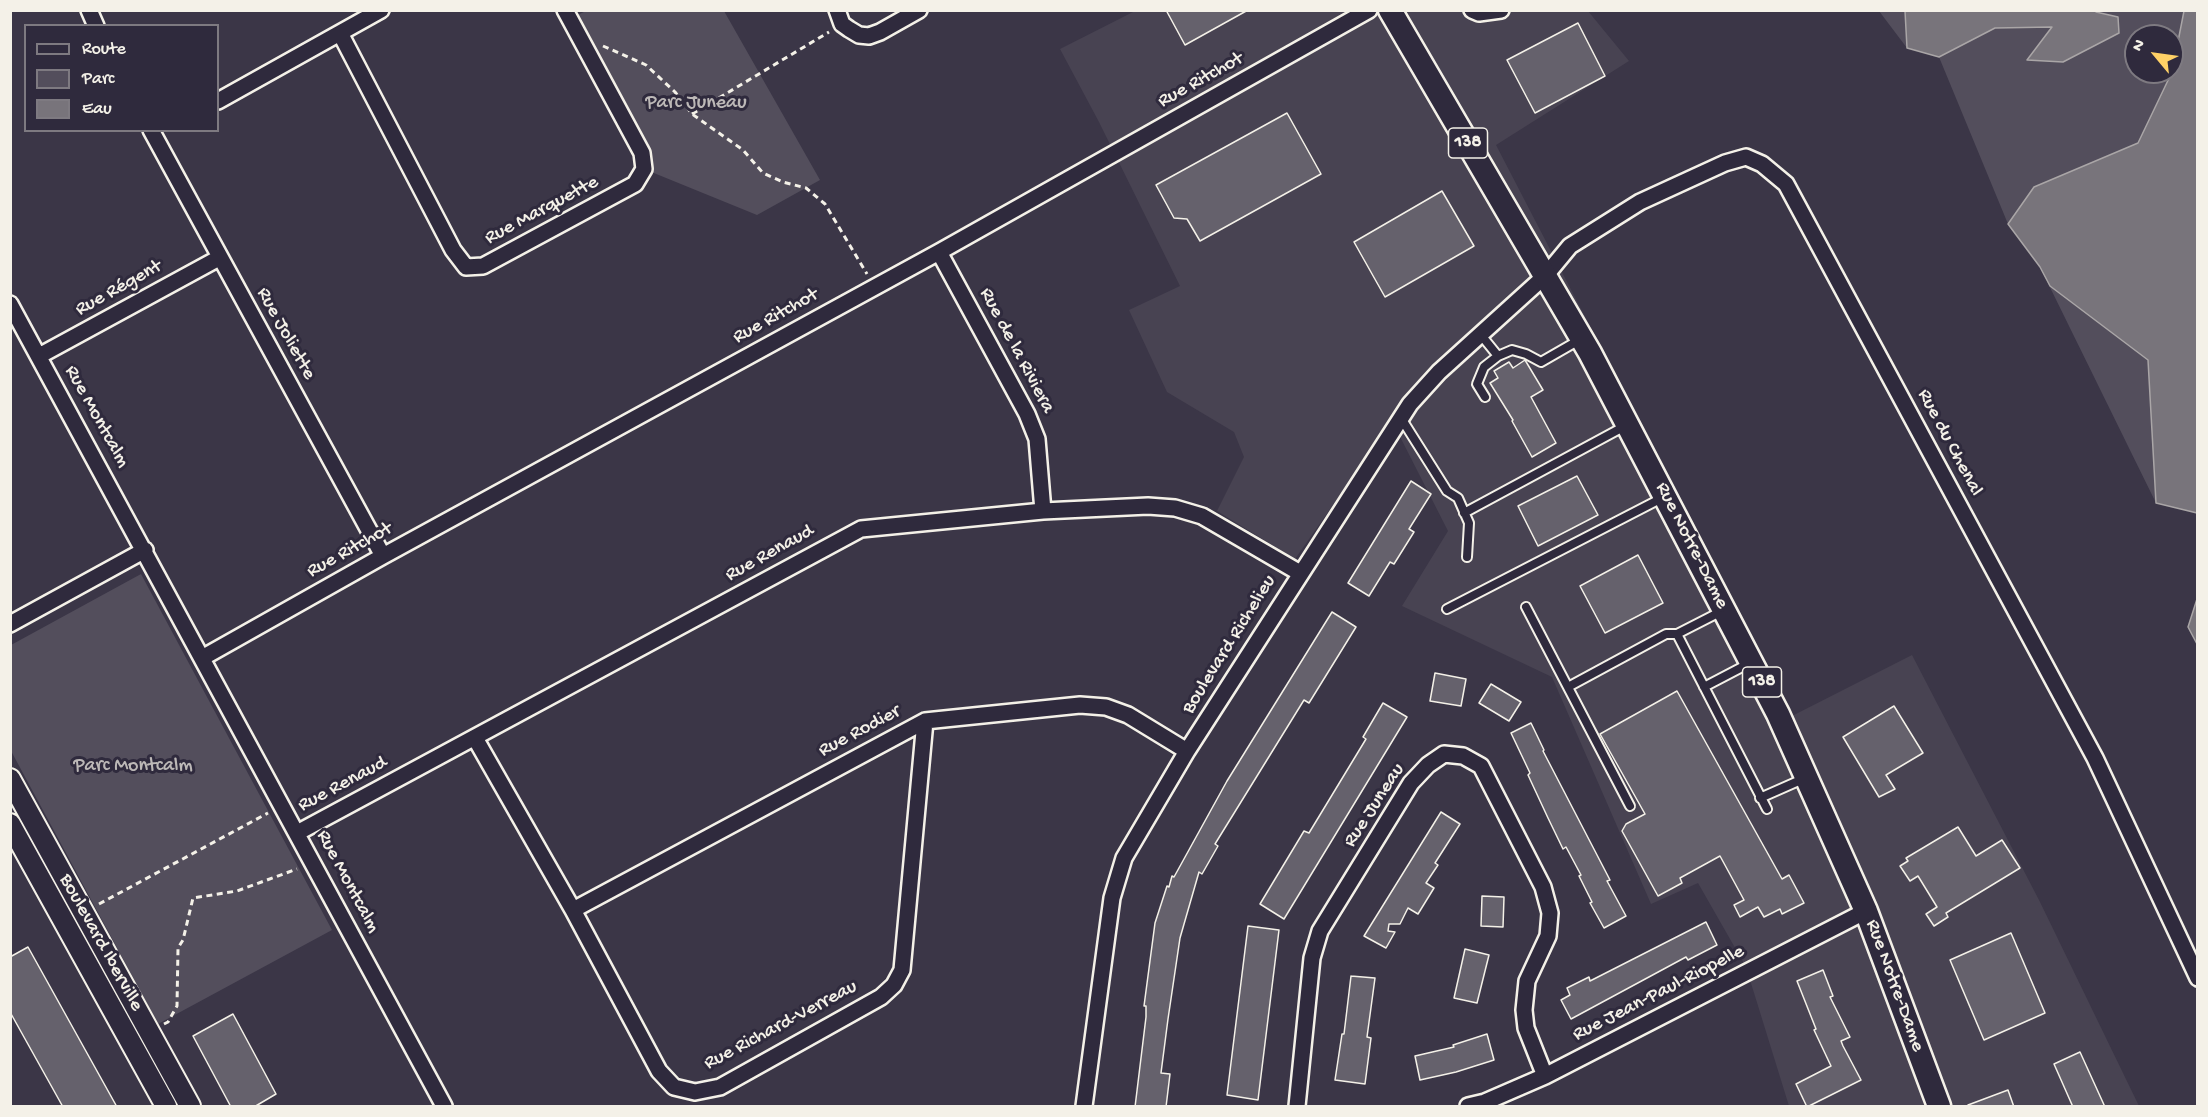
<!DOCTYPE html>
<html>
<head>
<meta charset="utf-8">
<style>
  body { margin:0 }
  #map { position:relative; width:2208px; height:1117px; overflow:hidden; background:#3b3647; font-family:"Gochi Hand",sans-serif }
  canvas { display:block }
  .frame { position:absolute; inset:0; border:12px solid #f4f1e8; pointer-events:none }
  .legend { position:absolute; left:24px; top:24px; width:195px; height:108px; box-sizing:border-box; background:#2f2a3d; border:2px solid #7e7a81; margin:0; padding:8px 10px; list-style:none; font-size:18px; color:#f4f1e8 }
  .legend li { display:flex; align-items:center; gap:12px; height:30px }
  .legend b { width:30px; border:2px solid #7e7a81 }
  .north { position:absolute; left:2124px; top:24px; width:60px; height:60px; box-sizing:border-box; background:#2f2a3d; border:2px solid #7e7a81; border-radius:50%; rotate:299deg; font-size:16px; font-weight:700; line-height:24px; text-align:center; color:#f4f1e8 }
  .north::after { content:''; display:block; margin:auto; width:21px; height:27px; background:#ffd166; clip-path:polygon(50% 0,100% 100%,50% 72%,0 100%) }
</style>
</head>
<body>
<div id="map">
<canvas width="2208" height="1117"></canvas>
<div class="frame"></div>
<ul class="legend">
<li><b style="height:8px;background:#2f2a3d"></b>Route</li>
<li><b style="height:16px;background:#534e5c"></b>Parc</li>
<li><b style="height:16px;background:#78747b"></b>Eau</li>
</ul>
<div class="north">N</div>
</div>
<script>
const ctx = document.querySelector('canvas').getContext('2d');
ctx.lineJoin = 'round';
function fill(path, color) { ctx.fillStyle = color; ctx.fill(path, 'evenodd'); }
const shape = rows => new Path2D(rows.map(r => 'M' + r).join(''));
function trace(path, color, width, dash) { ctx.strokeStyle = color; ctx.lineWidth = width; ctx.lineCap = dash ? 'butt' : 'round'; ctx.setLineDash(dash || []); ctx.stroke(path); }
function write(font, color, halo, rows, align = 'center') {
  ctx.font = font + ' "Gochi Hand",sans-serif'; ctx.lineWidth = 6; ctx.setLineDash([]); ctx.textBaseline = 'middle'; ctx.strokeStyle = halo; ctx.fillStyle = color; for (const [text, x, y, turn = 0] of rows) {
    ctx.save(); ctx.translate(x, y); ctx.rotate((+turn || 0) * Math.PI / 180); ctx.textAlign = isNaN(turn) ? turn : align; if (halo) ctx.strokeText(text, 0, 0); ctx.fillText(text, 0, 0); ctx.restore();
  }
}
const built = shape([
  [1135,11,1588,11,1629,61,1496,145,1792,716,1912,655,2040,902,2139,1106,1789,1106,1746,967,1698,883,1651,904,1552,677,1402,606,1448,531,1392,421,1295,559,1217,511,1244,457,1234,432,1167,392,1129,310,1180,286,1099,122,1060,49]
]);
const green = shape([
  [586,11,724,11,820,180,757,215,644,169,569,19],
  [1879,11,2197,11,2197,513,2156,503,2040,267,2008,224,1939,57,1907,48],
  [2136,36,2172,36,2172,72,2136,72],
  [141,574,332,930,158,1024,10,749,11,645]
]);
const water = shape([
  [1905,11,2099,11,2096,12,2118,17,2119,33,2063,62,2027,60,2052,27,1995,28,1939,57,1907,48,1905,11],
  [2184,11,2198,11,2197,513,2156,503,2148,360,2050,286,2040,267,2008,224,2034,187,2138,143,2172,72,2184,11],
  [2197,599,2197,644,2188,627,2197,599]
]);
const building = shape([
  [1166,10,1248,10,1185,45,1166,10],
  [1578,23,1605,76,1535,113,1507,60,1578,23],
  [1287,113,1321,174,1200,241,1187,219,1174,218,1156,185,1287,113],
  [1442,191,1474,246,1385,297,1354,242,1442,191],
  [1525,360,1543,390,1531,397,1556,443,1532,457,1512,421,1513,420,1490,383,1498,378,1494,371,1509,362,1513,368,1525,360],
  [1577,476,1598,515,1538,546,1518,506,1577,476],
  [1411,481,1431,494,1409,529,1414,532,1394,564,1390,562,1369,596,1348,583,1411,481],
  [1638,555,1663,603,1605,633,1580,586,1638,555],
  [1332,612,1356,627,1309,703,1304,700,1215,844,1218,846,1202,874,1199,872,1180,938,1168,1019,1161,1073,1170,1074,1166,1107,1135,1107,1146,1017,1146,1006,1144,1006,1155,923,1167,886,1169,887,1172,876,1174,877,1227,781,1332,612],
  [1435,673,1466,679,1461,706,1430,701,1435,673],
  [1491,684,1521,702,1509,721,1479,703,1491,684],
  [1677,691,1782,879,1789,875,1804,903,1782,914,1780,909,1764,917,1758,907,1740,917,1734,905,1744,900,1720,856,1680,878,1682,883,1658,896,1622,831,1626,824,1645,814,1600,734,1677,691],
  [1383,703,1407,717,1284,919,1260,904,1304,831,1309,833,1366,739,1363,737,1383,703],
  [1894,706,1923,753,1886,775,1895,789,1879,797,1843,737,1894,706],
  [1531,723,1544,750,1543,751,1610,880,1607,881,1626,916,1604,928,1590,903,1592,902,1579,876,1581,875,1566,847,1563,849,1548,818,1528,775,1530,773,1511,733,1531,723],
  [1441,812,1460,824,1435,863,1438,865,1426,883,1434,888,1418,914,1408,908,1400,924,1389,924,1388,931,1395,932,1386,948,1364,936,1441,812],
  [1958,827,1976,856,2002,840,2020,868,1946,913,1948,917,1934,926,1926,914,1937,907,1918,876,1910,881,1900,866,1908,861,1906,858,1958,827],
  [1482,896,1504,897,1503,927,1481,926,1482,896],
  [1706,922,1717,945,1688,960,1686,957,1571,1019,1561,1000,1570,995,1567,988,1589,977,1590,981,1706,922],
  [1248,926,1279,930,1258,1100,1227,1095,1248,926],
  [2011,933,2045,1013,1984,1040,1950,960,2011,933],
  [28,947,117,1107,63,1107,10,1012,10,957,28,947],
  [1465,949,1489,955,1477,1003,1454,998,1465,949],
  [1823,970,1833,996,1830,997,1850,1037,1841,1041,1843,1046,1861,1080,1807,1107,1796,1084,1831,1066,1814,1030,1816,1029,1797,981,1823,970],
  [1351,976,1375,978,1367,1037,1371,1038,1365,1084,1335,1080,1342,1034,1344,1034,1351,976],
  [233,1014,276,1094,254,1107,231,1107,193,1036,233,1014],
  [1487,1034,1494,1060,1456,1072,1420,1080,1415,1056,1454,1047,1453,1045,1487,1034],
  [2080,1052,2105,1107,2073,1107,2054,1064,2080,1052],
  [2008,1090,2014,1107,1968,1107,1968,1105,2008,1090]
]);
const path = shape([
  [603,46,646,65,675,92,692,114,743,150,763,173,783,182,806,188,825,204,867,274],
  [692,114,829,32],
  [99,904,268,813],
  [164,1024,168,1022,177,1006,178,948,183,940,193,898,237,891,297,869]
]);
const lane = shape([
  [1481,335,1498,356],
  [1485,397,1477,384,1484,367,1498,356,1512,350,1526,354,1541,362,1581,339],
  [1401,418,1447,491,1458,498,1469,523,1467,557],
  [1464,513,1627,425],
  [1526,607,1630,806],
  [1447,609,1664,497],
  [1677,634,1767,809],
  [1568,687,1666,634,1677,634,1722,611],
  [1704,687,1748,664],
  [1760,798,1803,779]
]);
const street = shape([
  [89,10,96,26],
  [837,10,842,24,849,29,859,35,869,36,880,32,919,10],
  [1472,10,1479,13,1501,10],
  [340,33,453,250,466,267,483,266,635,184,644,169,642,153,565,10],
  [218,101,381,10],
  [151,130,383,556],
  [939,252,1027,414,1037,439,1043,511],
  [10,304,444,1106],
  [39,356,219,258],
  [10,624,145,550],
  [202,658,383,556,939,252,1369,10],
  [475,738,573,910,659,1071,674,1087,695,1092,720,1087,881,997,894,985,902,970,925,721],
  [297,833,861,529,1043,511,1148,506,1175,508,1202,516,1300,573],
  [573,910,925,721,1080,705,1106,707,1128,715,1187,751],
  [1084,1106,1112,898,1124,858,1187,751,1410,404,1439,372,1546,275,1570,246,1640,202,1725,163,1746,157,1762,164,1786,184,2095,758,2198,978],
  [1297,1106,1312,958,1320,931,1411,783,1428,765,1444,754,1463,756,1481,766,1543,887,1550,913,1548,936,1527,981,1524,1010,1526,1028,1545,1076],
  [1468,1106,1485,1102,1545,1076,1866,911]
]);
const secondary = shape([
  [10,779,190,1106],
  [10,824,166,1106]
]);
const primary = shape([
  [1390,10,1590,353,1778,714,1866,911,1939,1106]
]);
const shields = [
  [1468,143,39],
  [1762,682,39]
];
const shieldNames = [
  ["138",1468,143],
  ["138",1762,682]
];
const streetNames = [
  ["Rue Ritchot",1201,81,-29],
  ["Rue Marquette",542,211,-28],
  ["Rue Régent",119,289,-29],
  ["Rue Ritchot",776,317,-29],
  ["Rue Joliette",285,334,61],
  ["Rue de la Riviera",1016,351,62],
  ["Rue Montcalm",96,417,61],
  ["Rue du Chenal",1949,443,62],
  ["Rue Notre-Dame",1691,546,63],
  ["Rue Ritchot",350,551,-29],
  ["Rue Renaud",770,554,-29],
  ["Boulevard Richelieu",1230,645,-58],
  ["Rue Rodier",860,732,-28],
  ["Rue Renaud",343,785,-28],
  ["Rue Juneau",1375,806,-57],
  ["Rue Montcalm",347,882,62],
  ["Boulevard Iberville",100,943,61],
  ["Rue Notre-Dame",1894,986,70],
  ["Rue Jean-Paul-Riopelle",1659,994,-27],
  ["Rue Richard-Verreau",781,1026,-28]
];
const parkNames = [
  ["Parc Juneau",696,104],
  ["Parc Montcalm",133,767]
];
fill(built, '#484352');
fill(green, '#534e5c');
fill(water, '#78747b');
trace(water, '#aaa6a7', 1.5);
fill(building, '#65616c');
trace(building, '#f4f1e8', 1.5);
trace(lane, '#f4f1e8', 12);
trace(street, '#f4f1e8', 20);
trace(secondary, '#f4f1e8', 24);
trace(primary, '#f4f1e8', 27);
trace(path, '#f4f1e8', 3, [6, 4.5]);
trace(lane, '#2f2a3d', 8);
trace(street, '#2f2a3d', 15);
trace(secondary, '#2f2a3d', 20);
trace(primary, '#2f2a3d', 22);
for (const [x, y, w] of shields) { const box = new Path2D(); box.roundRect(x - w / 2, y - 15, w, 30, 4.5); ctx.fillStyle = '#2f2a3d'; ctx.fill(box); trace(box, '#f4f1e8', 1.5); }
write('bold 18px', '#f4f1e8', null, shieldNames);
write('20px', '#f4f1e8', '#2f2a3d', streetNames);
write('20px', '#bcb8b7', '#2f2a3d', parkNames);
</script>
</body>
</html>
